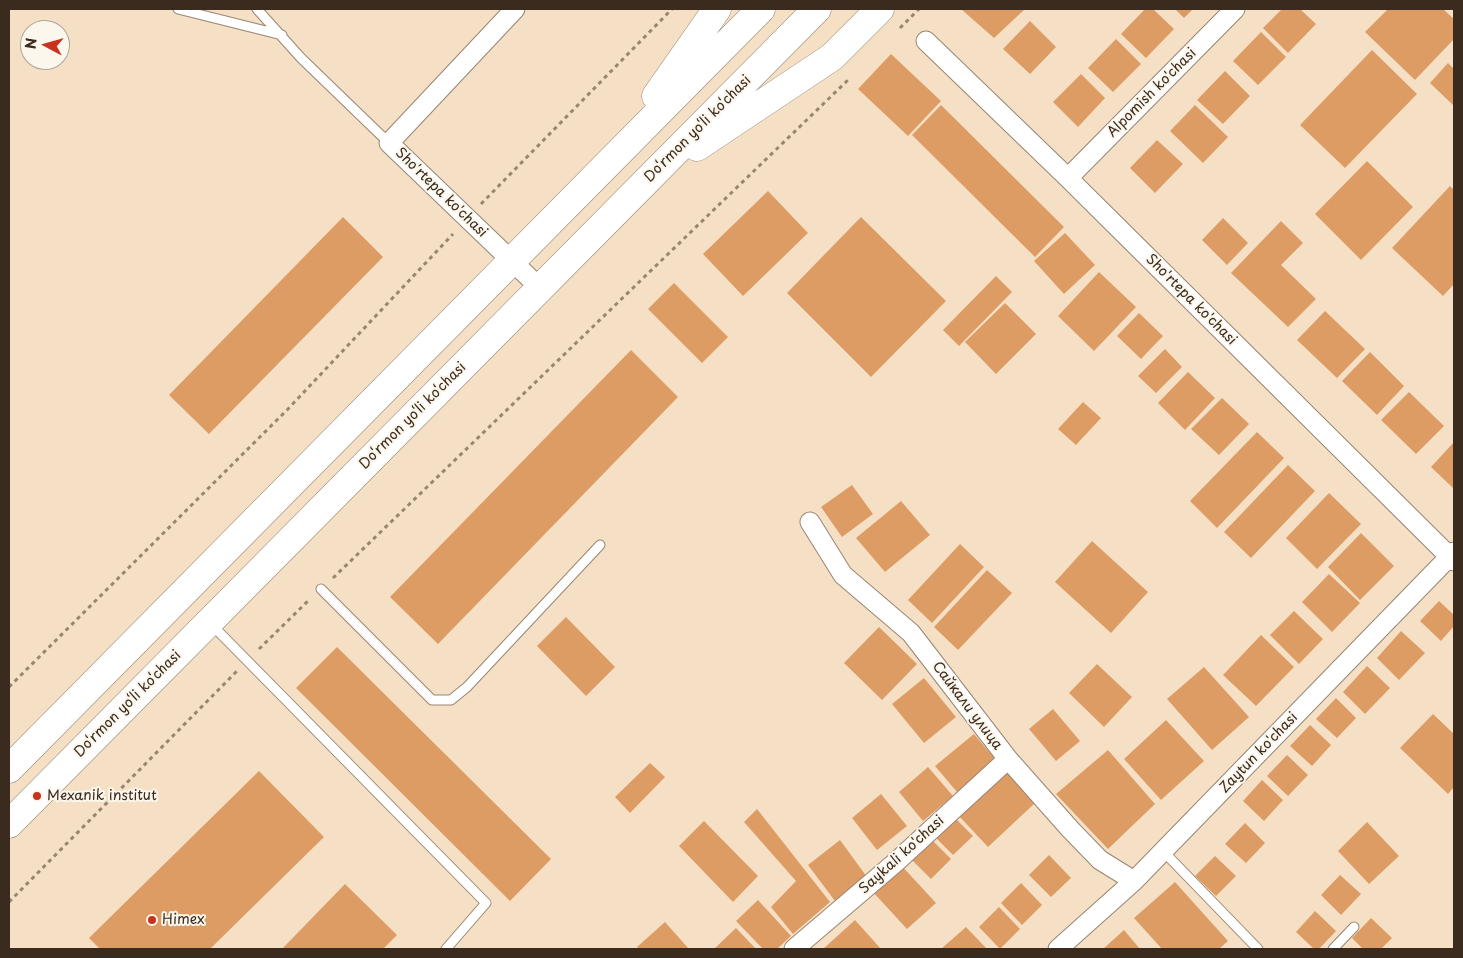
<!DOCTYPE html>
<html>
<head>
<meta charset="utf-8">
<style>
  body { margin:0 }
  #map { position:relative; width:1463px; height:958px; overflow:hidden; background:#f5e0c5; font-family:"Playpen Sans",sans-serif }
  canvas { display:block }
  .frame { position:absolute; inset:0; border:10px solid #3b2a1e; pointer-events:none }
  .north { position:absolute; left:20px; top:20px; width:50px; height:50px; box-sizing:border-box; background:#fbf7ec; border:1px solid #aea59a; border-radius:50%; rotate:276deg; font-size:14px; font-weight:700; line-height:20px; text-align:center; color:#3b2a1e }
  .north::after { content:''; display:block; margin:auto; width:18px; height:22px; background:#c8321e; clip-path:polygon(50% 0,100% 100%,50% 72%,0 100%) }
</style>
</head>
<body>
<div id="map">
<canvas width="1463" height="958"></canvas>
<div class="frame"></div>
<div class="north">N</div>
</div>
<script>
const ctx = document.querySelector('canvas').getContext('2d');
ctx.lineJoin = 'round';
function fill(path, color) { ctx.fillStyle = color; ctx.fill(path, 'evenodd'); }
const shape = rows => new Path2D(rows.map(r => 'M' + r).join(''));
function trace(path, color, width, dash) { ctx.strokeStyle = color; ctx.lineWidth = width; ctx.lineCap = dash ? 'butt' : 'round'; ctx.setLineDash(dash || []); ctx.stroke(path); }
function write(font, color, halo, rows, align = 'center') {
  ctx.font = font + ' "Playpen Sans",sans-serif'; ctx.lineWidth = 4; ctx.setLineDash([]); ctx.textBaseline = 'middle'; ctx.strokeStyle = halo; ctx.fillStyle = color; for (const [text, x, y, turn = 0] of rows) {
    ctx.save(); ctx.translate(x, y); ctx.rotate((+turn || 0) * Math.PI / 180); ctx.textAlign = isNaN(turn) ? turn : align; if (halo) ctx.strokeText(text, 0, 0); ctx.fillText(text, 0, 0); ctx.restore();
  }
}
const building = shape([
  [961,9,1025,9,994,38],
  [1145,9,1153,9,1174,29,1146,58,1121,34],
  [1175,9,1193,9,1184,18],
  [1282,9,1300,9,1316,24,1288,53,1263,28],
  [1388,9,1443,9,1454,19,1454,39,1415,80,1365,32],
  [1030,21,1056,47,1030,74,1003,49],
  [1261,32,1286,57,1258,85,1233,61],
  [1116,39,1141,64,1113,92,1088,68],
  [1372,50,1417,94,1345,168,1300,125],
  [891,54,941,101,908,136,858,89],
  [1448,63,1454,69,1454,106,1430,83],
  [1225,71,1250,96,1223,124,1197,100],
  [1081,74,1105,98,1078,127,1053,102],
  [941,105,1064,227,1035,257,912,135],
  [1195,105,1228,137,1203,163,1170,131],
  [1157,140,1183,164,1155,193,1130,168],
  [1367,161,1413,207,1361,260,1315,214],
  [1450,186,1454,190,1454,284,1443,296,1392,248],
  [768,191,808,233,743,296,703,254],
  [343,217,383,257,209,434,169,395],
  [861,217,946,301,871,377,787,293],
  [1223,218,1248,243,1227,265,1202,240],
  [1281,221,1303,243,1281,265,1316,299,1288,327,1231,273],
  [1065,233,1095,265,1064,294,1034,261],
  [1099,272,1136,307,1094,351,1058,316],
  [996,276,1012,292,959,346,943,330],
  [674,283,728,337,702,363,648,309],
  [1005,303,1036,334,996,374,965,342],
  [1325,311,1365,349,1337,378,1297,340],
  [1139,313,1163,336,1141,359,1117,336],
  [1165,349,1182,367,1156,393,1138,376],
  [631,350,678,397,438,644,390,597],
  [1370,352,1404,386,1377,415,1342,381],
  [1188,372,1215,398,1185,430,1158,403],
  [1409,392,1444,426,1416,454,1381,420],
  [1222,398,1249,424,1219,455,1191,429],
  [1083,402,1101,418,1076,445,1058,429],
  [1257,432,1284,458,1217,528,1190,501],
  [1454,442,1454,489,1431,467],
  [1288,465,1315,491,1251,558,1224,532],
  [852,485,873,514,842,537,821,507],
  [1329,493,1361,524,1317,569,1286,538],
  [901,501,930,535,885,572,856,538],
  [1361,533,1394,566,1360,600,1328,567],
  [1092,541,1148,592,1111,633,1055,582],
  [960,544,984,567,932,623,908,600],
  [987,570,1012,593,958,650,934,627],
  [1329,574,1360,603,1332,632,1302,602],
  [1439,601,1454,615,1454,626,1441,641,1420,621],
  [1294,611,1323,639,1299,664,1270,635],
  [566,617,615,667,586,696,537,646],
  [879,627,917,664,882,700,844,663],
  [1401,631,1425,653,1399,680,1377,658],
  [1261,635,1294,667,1256,706,1223,675],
  [337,647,551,859,510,901,296,688],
  [1097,664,1132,697,1104,727,1069,693],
  [1367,666,1390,688,1365,714,1343,692],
  [1204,667,1249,717,1212,750,1167,699],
  [924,678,956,717,924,743,892,704],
  [1336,698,1356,718,1337,738,1316,719],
  [1053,709,1080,741,1056,761,1029,729],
  [1433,714,1454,734,1454,787,1448,794,1400,748],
  [1166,720,1204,761,1161,800,1124,759],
  [1310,725,1331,745,1312,766,1290,746],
  [974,734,995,759,957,792,935,766],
  [1108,750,1155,804,1108,849,1056,794],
  [1287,755,1308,775,1288,796,1267,776],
  [650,763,665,777,630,813,615,797],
  [928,767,953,796,923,821,899,792],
  [1005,770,1035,803,988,847,958,815],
  [259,771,324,837,210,949,100,949,89,938],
  [1262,780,1283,800,1264,821,1243,801],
  [881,794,907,826,877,850,852,818],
  [757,809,830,902,793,934,771,907,796,881,744,822],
  [951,814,973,836,953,855,931,833],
  [704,821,758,876,733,902,679,846],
  [1367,822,1399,856,1369,884,1338,851],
  [1245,823,1265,843,1246,863,1225,844],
  [929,837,951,859,931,879,909,857],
  [840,840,867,877,835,901,808,865],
  [1049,855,1071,878,1051,897,1029,875],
  [1215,856,1236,876,1216,896,1195,876],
  [900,864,936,903,907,929,872,891],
  [1340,875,1361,894,1341,915,1321,895],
  [1175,882,1228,941,1219,949,1162,949,1134,918],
  [1021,883,1042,905,1022,925,1001,903],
  [345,884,397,935,383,949,282,949],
  [758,900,791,936,777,949,763,949,736,921],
  [999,907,1020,929,1000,949,979,927],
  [1315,911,1336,931,1319,949,1314,949,1296,932],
  [1371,918,1392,938,1381,949,1363,949,1352,938],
  [855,920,881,949,823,949],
  [665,922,689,949,639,949,637,947],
  [966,927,987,949,941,949],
  [736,928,756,949,714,949],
  [1124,930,1140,949,1103,949]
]);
const path = shape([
  [900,28,919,9],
  [481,204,672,9],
  [333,578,848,80],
  [259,649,310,599],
  [9,687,287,410,453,234],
  [9,902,237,671]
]);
const service = shape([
  [178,9,282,35],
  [257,9,301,58,389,143],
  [321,589,432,700,451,700,467,687,600,545],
  [211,624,486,903,446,949],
  [1163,851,1258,949],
  [1333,949,1354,927]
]);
const minor = shape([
  [515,9,389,143,540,288],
  [926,41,1068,178,1454,561],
  [1068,178,1235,9],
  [810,522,843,575,911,633,1008,759,1070,829,1100,860,1134,881],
  [794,949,896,862,1008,759],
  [1058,949,1134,881,1454,552]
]);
const primary = shape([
  [656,96,717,9],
  [697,147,832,57,880,9],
  [9,769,761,9],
  [9,824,817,9]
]);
const markers = [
  [37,796,5,"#c8321e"],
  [152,920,5,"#c8321e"]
];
const streetNames = [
  ["Alpomish ko'chasi",1152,93,-45],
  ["Do‘rmon yo‘li ko‘chasi",698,129,-45],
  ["Sho'rtepa ko'chasi",441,193,44],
  ["Sho'rtepa ko'chasi",1191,300,45],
  ["Do‘rmon yo‘li ko‘chasi",413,416,-45],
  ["Do‘rmon yo‘li ko‘chasi",128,704,-45],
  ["Сайкали улица",967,706,53],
  ["Zaytun ko'chasi",1259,753,-46],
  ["Saykali ko'chasi",902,855,-42]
];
const poiNames = [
  ["Mexanik institut",47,796],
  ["Himex",162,920]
];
fill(building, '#de9c65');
trace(service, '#988572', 11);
trace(minor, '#988572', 21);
trace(primary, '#988572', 29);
trace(path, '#988572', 3, [4, 4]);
trace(service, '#fff', 9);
trace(minor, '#fff', 19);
trace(primary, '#fff', 28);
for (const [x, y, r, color] of markers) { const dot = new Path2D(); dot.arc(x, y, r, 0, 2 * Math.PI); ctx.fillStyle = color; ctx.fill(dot); trace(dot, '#fbf7ec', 2); }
write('14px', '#3b2a1e', '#fbf7ec', streetNames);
write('14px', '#3b2a1e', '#fbf7ec', poiNames, 'left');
</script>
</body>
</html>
